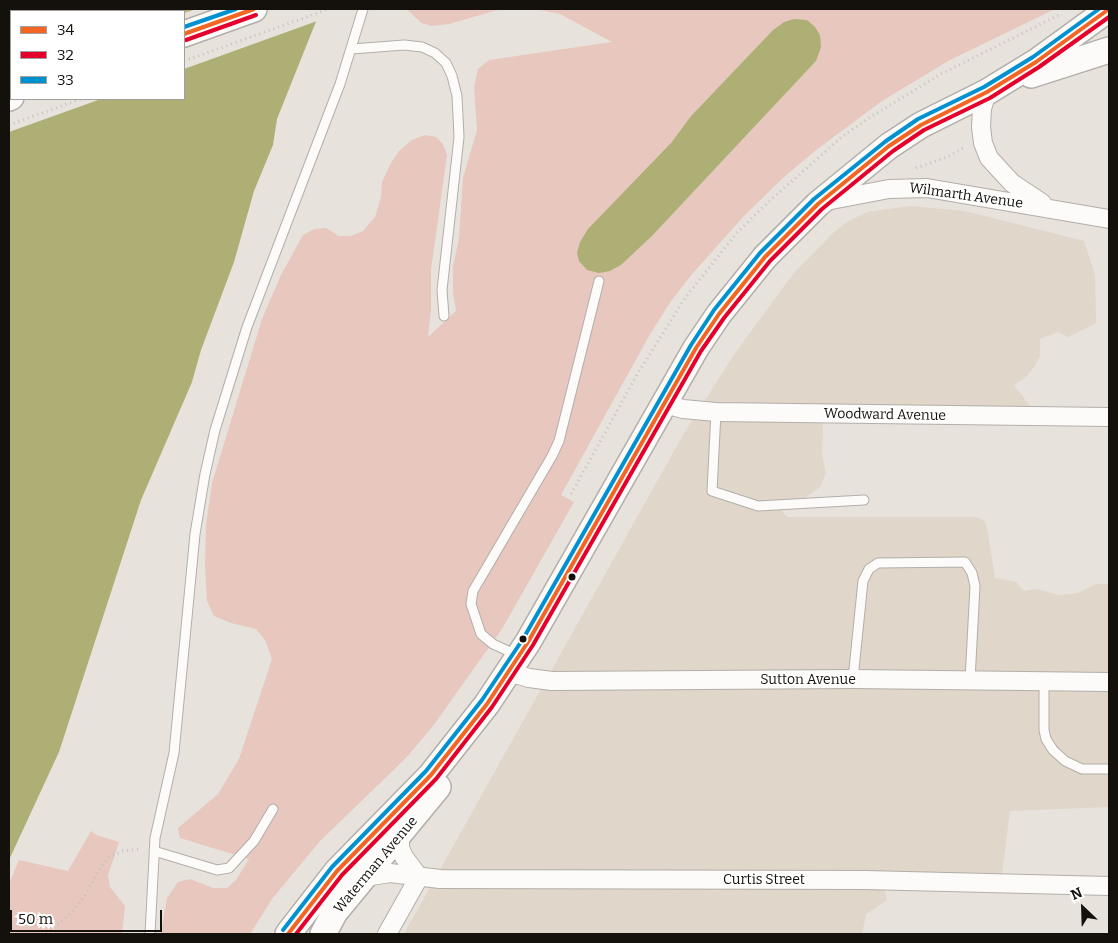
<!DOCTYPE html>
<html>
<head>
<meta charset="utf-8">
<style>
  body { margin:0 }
  #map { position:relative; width:1118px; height:943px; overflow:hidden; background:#e8e2dc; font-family:Bitter,serif }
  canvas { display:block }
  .frame { position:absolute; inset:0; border:10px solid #14110d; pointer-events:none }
  .legend { position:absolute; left:10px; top:10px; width:175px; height:90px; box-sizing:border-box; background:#fff; border:1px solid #a1a09e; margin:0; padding:6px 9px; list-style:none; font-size:15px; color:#14110d }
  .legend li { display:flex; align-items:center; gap:10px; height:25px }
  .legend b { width:25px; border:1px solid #a1a09e }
  .north { position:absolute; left:1058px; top:883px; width:50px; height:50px; -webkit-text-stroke:4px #fff; paint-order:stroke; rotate:336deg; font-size:14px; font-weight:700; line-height:20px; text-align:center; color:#14110d }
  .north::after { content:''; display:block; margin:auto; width:18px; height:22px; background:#14110d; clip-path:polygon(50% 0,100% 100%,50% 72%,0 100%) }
  .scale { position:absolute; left:10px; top:910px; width:152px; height:22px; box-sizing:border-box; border:2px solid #14110d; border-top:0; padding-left:6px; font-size:15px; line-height:18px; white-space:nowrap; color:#14110d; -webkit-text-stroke:4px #fff; paint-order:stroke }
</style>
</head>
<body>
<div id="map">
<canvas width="1118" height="943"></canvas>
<div class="frame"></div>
<ul class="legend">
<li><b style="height:6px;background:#f26522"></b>34</li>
<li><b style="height:6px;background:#e4002b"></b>32</li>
<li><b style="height:6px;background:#0092d0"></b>33</li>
</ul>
<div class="north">N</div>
<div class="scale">50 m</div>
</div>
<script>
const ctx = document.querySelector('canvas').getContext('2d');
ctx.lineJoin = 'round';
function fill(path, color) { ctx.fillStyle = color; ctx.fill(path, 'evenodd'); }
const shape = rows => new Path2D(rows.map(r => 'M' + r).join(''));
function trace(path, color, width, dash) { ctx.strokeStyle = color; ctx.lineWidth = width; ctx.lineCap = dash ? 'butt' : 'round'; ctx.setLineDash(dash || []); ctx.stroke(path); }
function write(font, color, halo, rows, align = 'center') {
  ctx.font = font + ' Bitter,serif'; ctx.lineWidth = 4; ctx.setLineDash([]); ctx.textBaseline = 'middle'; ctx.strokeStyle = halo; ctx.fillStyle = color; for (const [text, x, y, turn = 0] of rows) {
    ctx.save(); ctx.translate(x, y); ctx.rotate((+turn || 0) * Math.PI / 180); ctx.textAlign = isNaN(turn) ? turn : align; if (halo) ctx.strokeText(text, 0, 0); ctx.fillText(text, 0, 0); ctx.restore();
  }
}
const built = shape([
  [910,206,965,211,1084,241,1095,275,1096,323,1068,337,1058,332,1040,339,1040,356,1034,367,1026,377,1014,385,1030,406,1024,423,823,419,822,455,826,473,820,487,798,503,781,510,787,517,976,517,984,520,987,528,995,578,1016,582,1024,591,1037,589,1058,595,1078,593,1096,584,1109,584,1109,807,1010,811,1000,889,884,888,887,900,866,914,862,934,404,934,683,435,733,356,793,274,833,233,845,223,867,212]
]);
const green = shape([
  [407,9,501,9,449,24,432,26,421,23],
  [536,9,1055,9,950,60,882,101,816,150,784,177,744,216,693,273,671,301,649,336,561,495,574,502,502,629,433,726,406,758,320,841,272,899,250,934,161,934,167,898,178,882,190,879,213,888,227,888,236,880,249,859,180,838,178,828,218,794,239,759,272,659,265,640,256,629,231,623,214,616,207,601,205,567,206,525,212,483,262,319,281,275,303,235,314,229,326,228,339,236,351,236,363,231,375,217,381,197,382,182,391,163,399,151,412,140,425,135,436,137,443,144,447,155,431,270,431,310,428,337,456,311,453,293,453,267,459,238,463,178,477,130,474,87,478,69,489,60,612,42,560,14],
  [784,22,816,61,652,236,621,265,610,271,671,143,691,116,773,30],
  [91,831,96,835,119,842,108,875,110,887,125,906,122,934,9,934,9,884,19,860,68,871]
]);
const water = shape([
  [9,9,321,9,277,119,273,145,254,191,234,262,201,350,192,382,141,500,59,752,9,860],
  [11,11,184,11,184,99,11,99],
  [794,19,807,20,815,27,820,35,821,47,816,61,652,236,621,265,610,271,599,273,587,270,579,261,577,253,580,242,588,229,671,143,691,116,773,30,784,22]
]);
const pier = shape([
  [196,9,324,9,320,20,184,69,184,13],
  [11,76,11,99,101,99,9,132,9,77]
]);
const path = shape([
  [184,61,329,9],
  [9,125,81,99],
  [916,168,947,157,965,147],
  [571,494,638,373,685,298,736,234,765,205,843,136,872,116,941,74,1059,15],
  [46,934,71,913,85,896,99,870,109,857,123,851,141,849]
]);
const lane = shape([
  [352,49,404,45,422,47,435,53,446,63,452,76,457,96,459,137,442,290,444,316],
  [716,412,712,491,758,506,864,500],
  [517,655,493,644,481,634,471,604,473,591,552,456,559,441,599,281],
  [853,679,863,581,869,569,878,563,965,562,972,573,975,586,970,680],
  [1044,681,1044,730,1046,739,1053,750,1065,761,1082,769,1109,769],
  [154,851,217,870,229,868,254,841,273,809],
  [150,934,155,838,174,753,195,534,205,474,215,430,247,327,340,84,363,9]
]);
const street = shape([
  [987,92,982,109,981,127,983,143,989,158,1012,183,1042,203],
  [826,201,889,189,927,188,1109,219],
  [662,403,683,409,716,412,1109,417],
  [508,672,529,678,552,681,853,679,1109,682],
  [400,835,400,848,404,857,419,877],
  [365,877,390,873,440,879,865,880,1109,886],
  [387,934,419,877]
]);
const secondary = shape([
  [184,34,254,9],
  [1031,75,1109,50],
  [9,98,11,97],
  [288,934,337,871,431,775,487,704,528,642,696,348,719,314,765,257,818,204,889,146,921,125,987,92,1036,62,1109,9],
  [323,934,335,912,438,787]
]);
const bus1 = shape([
  [184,34,254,9],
  [288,934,337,871,431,775,487,704,528,642,696,348,719,314,765,257,818,204,889,146,921,125,987,92,1036,62,1109,9]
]);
const bus2 = shape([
  [186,40,256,15],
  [296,934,342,875,436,779,492,707,533,645,701,351,724,318,770,261,822,209,893,151,924,130,990,98,1039,67,1109,17]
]);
const bus3 = shape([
  [184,27,236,9],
  [283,930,332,867,426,771,482,700,523,639,691,345,714,310,760,253,814,199,886,141,918,119,984,87,1033,57,1099,9]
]);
const markers = [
  [572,577,4.5,"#14110d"],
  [523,639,4.5,"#14110d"]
];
const streetNames = [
  ["Wilmarth Avenue",966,196,8],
  ["Woodward Avenue",885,415,1],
  ["Sutton Avenue",808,680],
  ["Waterman Avenue",376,865,-50],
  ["Curtis Street",764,880]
];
fill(built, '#e0d6c9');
fill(green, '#e7c7be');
fill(water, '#adaf75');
fill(pier, '#e8e2dc');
trace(lane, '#b2aea9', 11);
trace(street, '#b2aea9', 20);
trace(secondary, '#b2aea9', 28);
trace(path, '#c5c2c1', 3, [1, 4]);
trace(lane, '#fcfbfa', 9);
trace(street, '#fcfbfa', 18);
trace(secondary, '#fcfbfa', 25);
trace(bus1, '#f26522', 4);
trace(bus2, '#e4002b', 4);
trace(bus3, '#0092d0', 4);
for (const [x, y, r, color] of markers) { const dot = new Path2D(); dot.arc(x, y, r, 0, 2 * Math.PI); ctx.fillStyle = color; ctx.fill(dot); trace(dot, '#fff', 2); }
write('14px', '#14110d', '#fff', streetNames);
</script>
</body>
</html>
